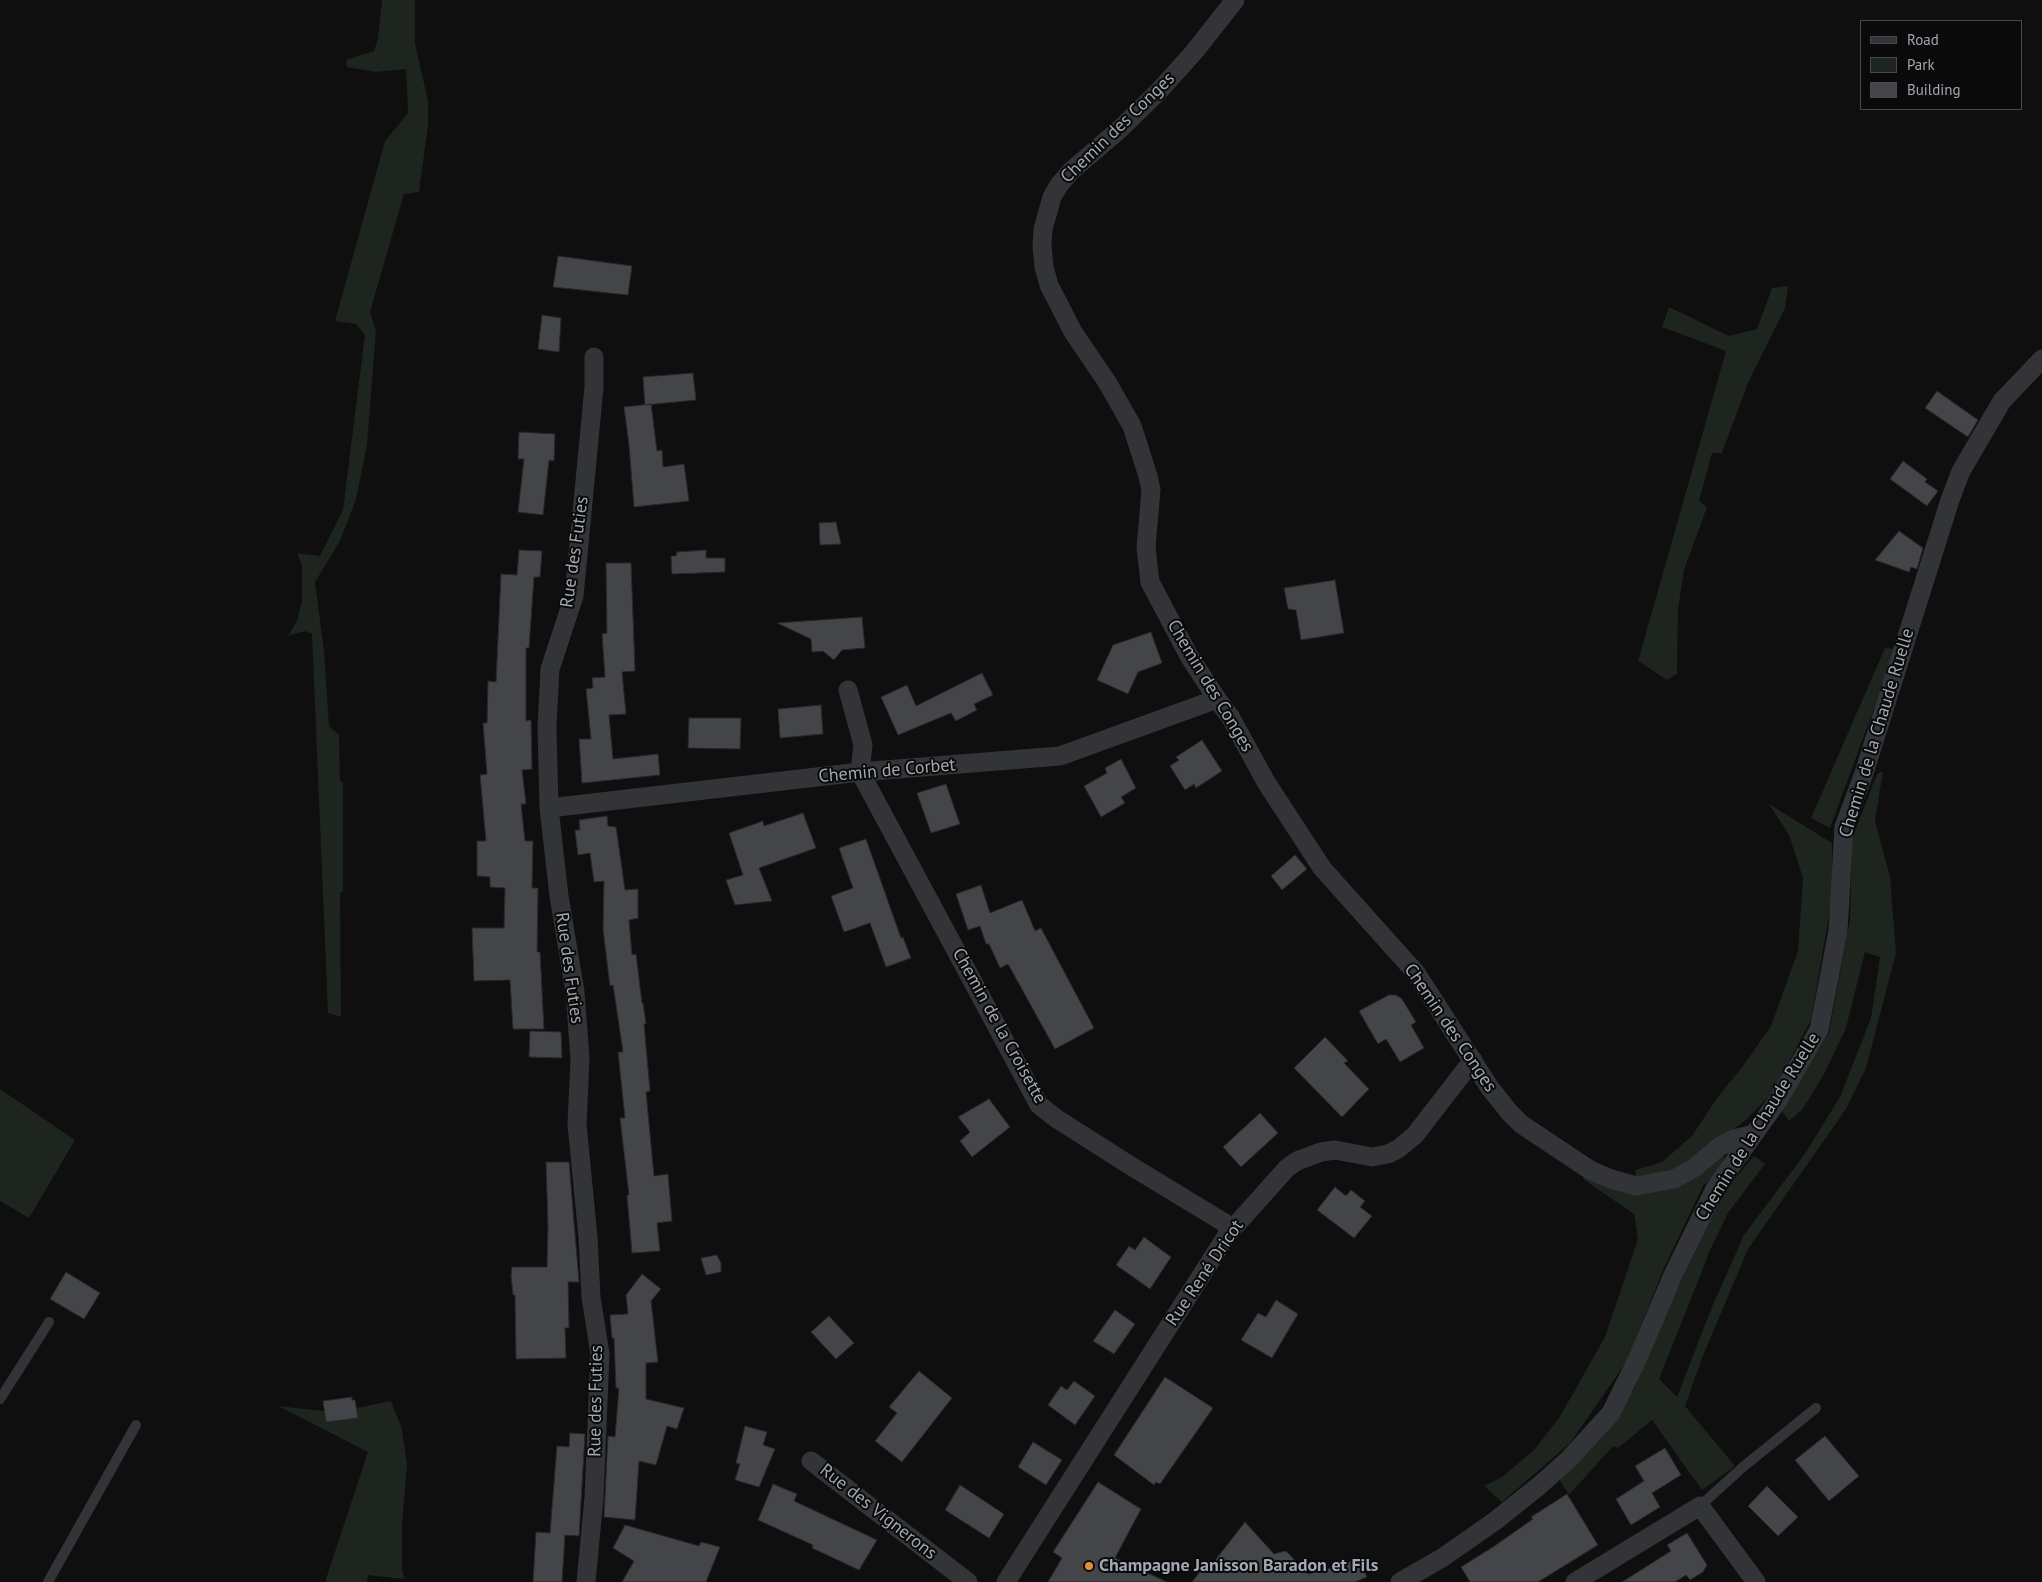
<!DOCTYPE html>
<html>
<head>
<meta charset="utf-8">
<style>
  body { margin:0 }
  #map { position:relative; width:2042px; height:1582px; overflow:hidden; background:#0f0f10; font-family:"PT Sans",sans-serif }
  canvas { display:block }
  .legend { position:absolute; left:1860px; top:20px; width:162px; height:90px; box-sizing:border-box; background:#0a0a0b; border:1px solid #46494d; margin:0; padding:6px 9px; list-style:none; font-size:15px; color:#a1a8b0 }
  .legend li { display:flex; align-items:center; gap:10px; height:25px }
  .legend b { width:25px; border:1px solid #46494d }
</style>
</head>
<body>
<div id="map">
<canvas width="2042" height="1582"></canvas>
<ul class="legend">
<li><b style="height:6px;background:#323437"></b>Road</li>
<li><b style="height:14px;background:#1e241e"></b>Park</li>
<li><b style="height:14px;background:#434548"></b>Building</li>
</ul>
</div>
<script>
const ctx = document.querySelector('canvas').getContext('2d');
ctx.lineJoin = 'round';
function fill(path, color) { ctx.fillStyle = color; ctx.fill(path, 'evenodd'); }
const shape = rows => new Path2D(rows.map(r => 'M' + r).join(''));
function trace(path, color, width, dash) { ctx.strokeStyle = color; ctx.lineWidth = width; ctx.lineCap = dash ? 'butt' : 'round'; ctx.setLineDash(dash || []); ctx.stroke(path); }
function write(font, color, halo, rows, align = 'center') {
  ctx.font = font + ' "PT Sans",sans-serif'; ctx.lineWidth = 4; ctx.setLineDash([]); ctx.textBaseline = 'middle'; ctx.strokeStyle = halo; ctx.fillStyle = color; for (const [text, x, y, turn = 0] of rows) {
    ctx.save(); ctx.translate(x, y); ctx.rotate((+turn || 0) * Math.PI / 180); ctx.textAlign = isNaN(turn) ? turn : align; if (halo) ctx.strokeText(text, 0, 0); ctx.fillText(text, 0, 0); ctx.restore();
  }
}
const green = shape([
  [382,0,415,0,415,43,428,101,428,125,419,192,404,194,370,312,376,331,367,445,356,499,340,541,315,582,324,651,329,726,339,735,340,780,343,783,343,892,340,893,341,1017,328,1013,312,634,305,631,288,636,297,621,302,600,302,566,297,553,320,556,343,510,365,335,356,324,335,321,385,141,408,113,406,69,376,72,347,67,346,60,374,51,378,39],
  [1788,286,1785,308,1748,383,1722,453,1712,453,1699,501,1707,507,1684,570,1678,609,1677,674,1667,680,1638,661,1726,351,1662,327,1669,307,1729,336,1757,329,1772,288],
  [1885,648,1896,649,1830,828,1811,818],
  [1883,771,1875,821,1890,877,1896,953,1866,1068,1846,1109,1748,1249,1702,1358,1685,1406,1735,1466,1702,1490,1652,1420,1618,1448,1613,1446,1569,1495,1559,1479,1614,1416,1634,1389,1664,1316,1719,1202,1730,1184,1754,1156,1765,1164,1728,1213,1711,1248,1659,1379,1677,1397,1712,1307,1744,1235,1804,1155,1840,1097,1871,1018,1880,957,1865,952,1846,1028,1824,1074,1802,1110,1789,1121,1782,1111,1829,1033,1850,919,1852,839,1877,774],
  [1769,804,1832,843,1832,898,1811,1020,1774,1091,1745,1121,1680,1167,1655,1177,1636,1176,1635,1170,1662,1162,1692,1136,1717,1098,1743,1066,1771,1026,1798,951,1803,878,1789,835],
  [0,1089,75,1140,29,1218,0,1201],
  [1722,1150,1726,1163,1703,1186,1664,1268,1627,1361,1570,1443,1502,1502,1484,1486,1502,1477,1534,1450,1559,1418,1605,1337,1638,1239,1634,1214,1583,1179,1586,1176,1622,1192],
  [391,1401,402,1429,407,1465,402,1526,402,1570,404,1579,368,1575,367,1582,325,1582,368,1452,278,1406,324,1411,326,1421,358,1418,357,1408]
]);
const building = shape([
  [558,256,632,266,628,295,553,287,558,256],
  [542,315,561,318,559,352,538,349,542,315],
  [693,373,696,400,645,405,643,377,693,373],
  [1937,391,1978,420,1968,437,1925,408,1937,391],
  [651,404,657,451,662,450,663,467,684,464,689,501,634,507,629,445,624,407,651,404],
  [519,432,555,434,554,461,549,460,543,515,518,512,524,459,518,459,519,432],
  [1903,461,1927,479,1925,482,1938,491,1927,506,1890,479,1903,461],
  [836,522,841,544,820,545,819,523,836,522],
  [1899,531,1923,548,1917,569,1911,567,1909,572,1875,560,1899,531],
  [519,550,542,551,540,577,534,577,529,648,526,648,526,721,531,720,532,769,522,770,526,804,521,804,525,841,533,841,532,888,538,888,537,952,540,952,544,1029,513,1029,510,980,474,981,472,928,504,928,505,888,490,887,490,877,477,876,477,841,486,841,480,775,487,774,483,723,487,723,488,681,496,682,501,574,517,575,519,550],
  [706,550,706,558,725,558,725,572,672,574,671,556,676,556,677,552,706,550],
  [606,563,631,563,635,671,622,672,626,714,609,715,613,759,658,754,660,775,582,783,579,739,591,739,586,689,593,688,592,678,605,677,602,634,607,633,606,563],
  [1335,580,1344,633,1301,640,1296,610,1288,609,1284,588,1335,580],
  [862,617,865,648,842,650,834,660,823,651,812,652,811,639,777,623,862,617],
  [1151,632,1162,663,1138,672,1128,694,1097,680,1113,645,1151,632],
  [982,673,993,695,974,704,977,710,956,721,951,713,898,735,881,697,907,685,916,706,982,673],
  [821,705,823,734,780,738,778,709,821,705],
  [689,718,741,718,740,749,688,748,689,718],
  [1202,740,1222,771,1196,788,1194,784,1185,790,1170,766,1179,760,1176,757,1202,740],
  [1121,759,1136,788,1121,797,1125,803,1101,817,1084,786,1107,773,1105,768,1121,759],
  [946,784,960,824,931,833,917,793,946,784],
  [803,813,816,848,759,868,772,901,735,905,726,880,743,875,729,833,763,821,764,826,803,813],
  [607,816,608,826,616,827,625,890,638,889,638,918,629,920,632,955,636,954,642,1003,643,1003,646,1024,644,1024,650,1091,646,1092,654,1176,668,1174,672,1221,657,1223,660,1251,632,1253,627,1195,629,1195,620,1118,625,1118,618,1052,623,1052,613,985,610,986,603,929,604,881,594,882,590,853,578,855,575,830,580,830,579,820,607,816],
  [866,839,901,938,903,937,911,958,886,967,870,923,844,932,831,896,853,888,839,848,866,839],
  [1295,855,1307,869,1282,890,1271,876,1295,855],
  [981,885,990,913,1022,900,1035,931,1041,928,1094,1028,1055,1049,1008,964,1000,968,989,944,986,944,980,926,968,930,956,894,981,885],
  [1389,995,1396,995,1402,999,1416,1022,1411,1025,1424,1048,1400,1062,1386,1039,1378,1044,1359,1011,1389,995],
  [530,1031,561,1032,562,1058,529,1057,530,1031],
  [1325,1037,1348,1061,1344,1063,1369,1089,1342,1117,1294,1068,1325,1037],
  [989,1099,1010,1127,972,1157,960,1141,970,1132,958,1117,989,1099],
  [1260,1113,1278,1133,1241,1167,1223,1147,1260,1113],
  [546,1162,569,1162,579,1282,568,1282,569,1328,565,1328,566,1358,516,1359,515,1295,513,1295,511,1276,512,1267,547,1267,548,1226,546,1162],
  [1335,1187,1346,1196,1351,1190,1365,1201,1360,1207,1372,1216,1354,1238,1317,1210,1335,1187],
  [1144,1237,1171,1257,1150,1289,1116,1265,1129,1246,1135,1250,1144,1237],
  [717,1255,721,1263,721,1272,706,1275,701,1258,717,1255],
  [66,1272,100,1293,84,1319,50,1299,66,1272],
  [642,1274,661,1289,651,1301,658,1362,646,1363,646,1399,684,1408,677,1429,667,1426,656,1465,639,1461,635,1520,604,1517,608,1436,615,1437,619,1388,616,1388,614,1338,612,1338,610,1315,628,1314,626,1295,642,1274],
  [1276,1300,1298,1314,1272,1358,1241,1340,1258,1313,1266,1317,1276,1300],
  [1115,1310,1135,1324,1114,1354,1093,1341,1115,1310],
  [829,1316,854,1343,836,1359,811,1332,829,1316],
  [919,1371,952,1398,902,1462,875,1441,897,1413,889,1407,919,1371],
  [1165,1377,1213,1408,1160,1484,1156,1482,1154,1485,1114,1455,1165,1377],
  [1074,1381,1095,1396,1075,1425,1048,1405,1061,1386,1067,1390,1074,1381],
  [352,1397,352,1400,355,1400,358,1418,326,1422,323,1401,352,1397],
  [745,1426,767,1432,763,1445,775,1449,759,1487,735,1480,740,1464,736,1463,745,1426],
  [570,1433,585,1434,579,1536,565,1535,562,1582,533,1582,536,1532,550,1533,557,1446,569,1447,570,1433],
  [1825,1436,1859,1476,1829,1501,1795,1460,1825,1436],
  [1033,1442,1062,1460,1046,1485,1018,1467,1033,1442],
  [1665,1448,1681,1475,1652,1493,1660,1507,1631,1525,1616,1499,1644,1481,1635,1466,1665,1448],
  [1098,1482,1141,1509,1115,1558,1167,1582,1048,1582,1062,1558,1053,1552,1098,1482],
  [773,1484,797,1494,794,1501,877,1540,859,1570,812,1548,813,1545,758,1520,773,1484],
  [960,1485,1004,1514,989,1538,945,1510,960,1485],
  [1767,1486,1798,1517,1778,1536,1748,1506,1767,1486],
  [1567,1494,1598,1545,1538,1582,1470,1582,1461,1567,1493,1547,1533,1519,1531,1517,1567,1494],
  [1245,1522,1274,1554,1286,1551,1308,1574,1343,1565,1358,1558,1367,1577,1355,1582,1192,1582,1209,1560,1213,1563,1245,1522],
  [625,1525,699,1546,701,1542,720,1547,706,1582,622,1582,634,1561,613,1548,625,1525],
  [1687,1533,1707,1565,1703,1572,1690,1580,1686,1575,1675,1582,1622,1582,1671,1551,1667,1545,1687,1533]
]);
const lane = shape([
  [0,1399,49,1322],
  [1700,1506,1743,1467,1816,1408],
  [48,1582,136,1425]
]);
const street = shape([
  [1235,0,1194,52,1159,91,1120,129,1071,171,1059,185,1052,197,1043,229,1042,246,1044,267,1049,285,1073,332,1107,382,1132,426,1148,476,1151,490,1146,547,1150,582,1189,656,1217,699,1231,718,1266,782,1322,868,1416,973,1490,1088,1510,1113,1521,1124,1590,1170,1611,1179,1636,1186,1674,1179,1694,1168,1719,1147,1734,1139,1754,1134],
  [848,690,863,745,860,772,1039,1105,1057,1119,1131,1166,1233,1228],
  [549,808,860,772,1060,756,1217,699],
  [811,1461,968,1582],
  [586,1582,594,1498,600,1354,591,1297,588,1237,577,1124,580,1059,575,992,559,896,549,808,547,727,550,669,574,596,594,387,594,357],
  [1006,1582,1227,1235,1287,1168,1297,1161,1321,1152,1335,1150,1372,1157,1388,1154,1398,1149,1415,1135,1473,1060],
  [1400,1582,1442,1558,1495,1521,1540,1485,1569,1459,1611,1413,1637,1360,1673,1275,1716,1187,1779,1099,1819,1030,1838,931,1844,827,1864,773,1950,500,1961,471,2002,401,2042,359],
  [1575,1582,1700,1506,1756,1582]
]);
const markers = [
  [1089,1566,5,"#e09037"]
];
const streetNames = [
  ["Chemin des Conges",1118,128,-44],
  ["Rue des Futies",575,552,-82],
  ["Chemin des Conges",1210,686,59],
  ["Chemin de la Chaude Ruelle",1877,733,-73],
  ["Chemin de Corbet",887,771,-5],
  ["Rue des Futies",569,968,82],
  ["Chemin de la Croisette",999,1026,61],
  ["Chemin des Conges",1450,1028,56],
  ["Chemin de la Chaude Ruelle",1758,1127,-58],
  ["Rue René Dricot",1205,1273,-56],
  ["Rue des Futies",596,1401,-89],
  ["Rue des Vignerons",878,1512,38]
];
const poiNames = [
  ["Champagne Janisson Baradon et Fils",1099,1566]
];
fill(green, '#1e241e');
fill(building, '#434548');
trace(building, '#29292c', 1);
trace(lane, '#323437', 10);
trace(street, '#323437', 19);
for (const [x, y, r, color] of markers) { const dot = new Path2D(); dot.arc(x, y, r, 0, 2 * Math.PI); ctx.fillStyle = color; ctx.fill(dot); trace(dot, '#0a0a0b', 2); }
write('18px', '#a1a8b0', '#0a0a0b', streetNames);
write('bold 18px', '#a1a8b0', '#0a0a0b', poiNames, 'left');
</script>
</body>
</html>
